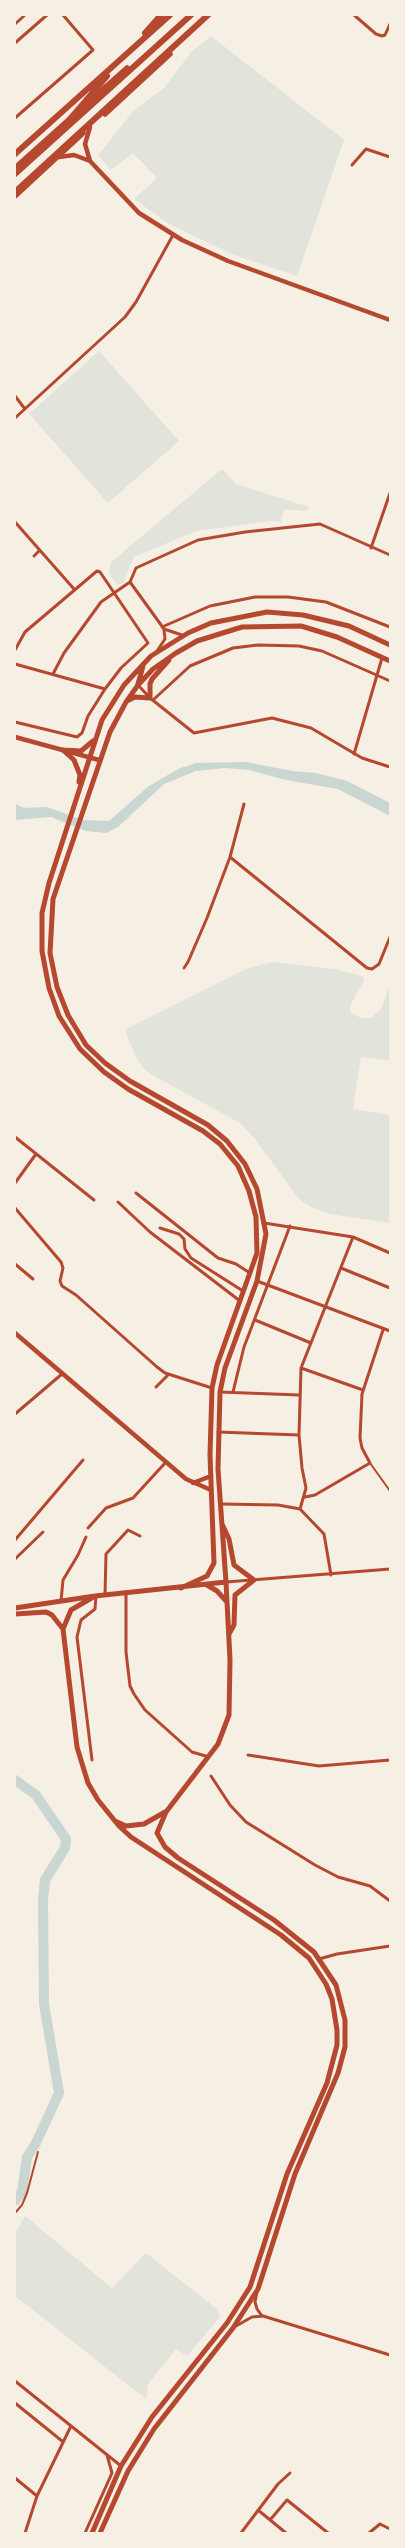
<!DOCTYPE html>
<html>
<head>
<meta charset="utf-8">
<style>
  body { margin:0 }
  #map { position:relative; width:405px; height:2548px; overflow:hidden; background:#f6efe4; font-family:"Nunito Sans",sans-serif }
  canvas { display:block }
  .frame { position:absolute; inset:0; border:16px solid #f6efe4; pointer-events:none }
</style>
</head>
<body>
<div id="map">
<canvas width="405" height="2548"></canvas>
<div class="frame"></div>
</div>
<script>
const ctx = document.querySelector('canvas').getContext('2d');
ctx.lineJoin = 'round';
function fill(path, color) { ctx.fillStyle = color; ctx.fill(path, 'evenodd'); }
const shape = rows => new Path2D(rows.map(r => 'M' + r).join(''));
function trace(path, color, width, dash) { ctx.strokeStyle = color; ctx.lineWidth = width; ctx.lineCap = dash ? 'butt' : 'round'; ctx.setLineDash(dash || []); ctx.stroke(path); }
const green = shape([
  [211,36,344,140,297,276,234,255,169,224,134,199,157,178,133,153,111,170,98,155,134,110,164,88,192,51],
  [99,351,179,441,108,503,29,414],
  [222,469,236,484,309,507,307,511,284,509,281,522,270,521,196,531,134,557,123,583,117,585,109,573,111,562],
  [273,962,334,969,363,976,364,980,350,1006,350,1012,361,1018,371,1018,381,1009,390,985,390,1061,361,1057,353,1109,390,1115,390,1223,330,1214,311,1207,298,1198,255,1139,240,1123,156,1077,145,1070,138,1061,126,1033,126,1029,248,968],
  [25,2216,112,2288,146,2253,217,2309,220,2317,187,2356,176,2349,148,2384,146,2399,15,2296,15,2233]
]);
const water = shape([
  [246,762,292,771,316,773,347,781,390,803,390,816,338,789,286,780,249,770,225,768,196,771,164,784,118,827,106,833,86,831,51,817,15,820,15,804,24,808,47,807,83,820,109,821,149,786,178,769,196,763]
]);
const river = shape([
  [15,1780,36,1795,66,1839,65,1848,45,1880,43,1900,44,2004,59,2093,35,2145,27,2157,22,2192,15,2201]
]);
const service = shape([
  [370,1463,390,1491],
  [15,2213,22,2205,27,2193,38,2152]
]);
const minor = shape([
  [354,15,376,34,382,36,385,35,390,24],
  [15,24,25,15],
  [15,43,47,15],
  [15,118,93,50,63,15],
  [352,165,366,149,390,157],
  [15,396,25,409],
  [15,418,125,317,136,302,173,235],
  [15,522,74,589],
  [371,548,390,493],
  [34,556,39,551],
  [130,582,136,568,198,540,245,532,320,524,390,555],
  [130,582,164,629,182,635],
  [162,627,210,606,255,597,288,597,326,602,390,627],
  [15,650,25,632,97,571,100,572,148,643,121,668,105,689,88,716,82,733,77,737,15,722],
  [157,651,165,639,164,630],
  [15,664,105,689],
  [53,674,64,653,101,602,130,582],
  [138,685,150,698,194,733,272,718,311,728,362,758,390,767],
  [153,700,190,666,233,648,258,645,299,646,322,651,390,681],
  [354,754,382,658],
  [230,857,367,968,372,969,379,964,390,937],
  [184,968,188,962,207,918,230,857,244,804],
  [15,1137,94,1200],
  [15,1183,36,1154],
  [136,1193,218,1258,236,1264,250,1273],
  [118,1202,150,1232,240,1301],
  [15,1208,61,1262,63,1268,60,1281,62,1286,76,1295,157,1367,165,1373,212,1388],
  [264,1223,353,1237,390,1253],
  [160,1228,179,1234,184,1239,185,1249,191,1258,243,1291],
  [15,1264,33,1279],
  [341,1268,390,1288],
  [257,1281,390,1331],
  [255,1320,311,1343],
  [301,1368,363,1390],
  [156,1387,169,1374],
  [220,1392,299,1395],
  [233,1392,244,1347,290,1226],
  [15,1414,62,1374],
  [218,1432,299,1435],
  [305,1497,315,1495,370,1463,362,1448,360,1438,362,1394,383,1330],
  [221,1504,278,1505,300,1509,324,1534,331,1575],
  [300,1509,306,1488,302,1468,299,1435,301,1368,353,1237],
  [88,1528,106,1508,133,1498,166,1462],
  [15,1540,83,1460],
  [15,1559,43,1532],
  [226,1582,390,1569],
  [126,1593,126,1652,130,1686,134,1694,145,1710,192,1752,209,1757],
  [105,1595,106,1554,128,1530,140,1536],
  [61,1601,63,1580,78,1555,86,1537],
  [248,1755,319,1766,390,1760],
  [92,1760,77,1637,81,1620,95,1609,96,1596],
  [211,1776,230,1805,246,1822,315,1865,338,1877,370,1886,390,1901],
  [319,1959,337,1954,390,1946],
  [257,2292,255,2302,257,2309,262,2316],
  [236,2326,252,2317,263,2316,390,2355],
  [15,2381,121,2466],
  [15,2403,62,2441],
  [15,2478,37,2496],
  [258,2510,286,2533],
  [270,2520,287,2500,328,2533],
  [25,2533,37,2496,71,2426],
  [85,2533,112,2473,107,2455],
  [241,2533,278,2484,290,2473],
  [369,2533,380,2524,390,2529]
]);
const tertiary = shape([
  [90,127,85,144,90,161],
  [59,157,74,155,90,161,139,213,182,240,228,261,390,320],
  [15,737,99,760],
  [15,1333,186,1479,211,1490],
  [193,1483,211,1476]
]);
const secondary = shape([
  [138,684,143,666],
  [127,701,135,697,150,698,150,684,152,679,169,660],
  [63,750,74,760,80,775,79,782],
  [63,750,81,751,93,741],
  [222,1524,229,1539,234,1565,254,1580,235,1595,234,1625,229,1634],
  [207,1585,217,1591,227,1602],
  [181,1588,207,1576,214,1563,210,1455,212,1388,217,1365,257,1253,256,1217,249,1191,238,1166,220,1144,203,1131,128,1089,104,1072,80,1049,59,1016,49,988,42,951,42,913,49,883,102,720,124,685,151,656,188,633,211,623,267,612,303,615,349,626,390,645],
  [15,1608,95,1596,226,1582],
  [15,1614,46,1612,52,1615,63,1629],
  [115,1821,126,1826,144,1824,165,1812],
  [92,2533,121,2466,152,2417,227,2323,250,2287,287,2174,327,2083,337,2045,337,2030,332,1999,326,1984,309,1958,281,1935,131,1837,119,1826,98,1800,88,1783,77,1747,63,1629,71,1610,95,1596],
  [100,2533,128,2471,154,2429,233,2328,258,2289,295,2174,338,2073,345,2047,345,2020,336,1985,314,1952,274,1920,178,1858,165,1847,157,1833,166,1812,218,1744,229,1715,230,1660,226,1582,218,1469,220,1392,225,1368,257,1281,266,1234,257,1189,245,1164,227,1141,208,1125,130,1081,105,1063,86,1045,68,1015,57,987,50,953,53,899,110,732,126,702,138,685,153,669,176,653,197,641,242,627,301,626,337,637,390,661]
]);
const trunk = shape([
  [82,108,127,68],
  [105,114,170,54],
  [15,168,73,116],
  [15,196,83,133]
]);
const motorway = shape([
  [145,33,161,15],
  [70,119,107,76],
  [15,154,170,15],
  [15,174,191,15],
  [15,192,208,15]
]);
fill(green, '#e2e4dc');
fill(water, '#c9d6d2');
trace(river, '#c9d6d2', 10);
trace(service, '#b5482f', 2);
trace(minor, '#b5482f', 3);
trace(tertiary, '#b5482f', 4.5);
trace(secondary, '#b5482f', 5);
trace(trunk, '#b5482f', 5.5);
trace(motorway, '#b5482f', 6);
</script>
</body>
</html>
